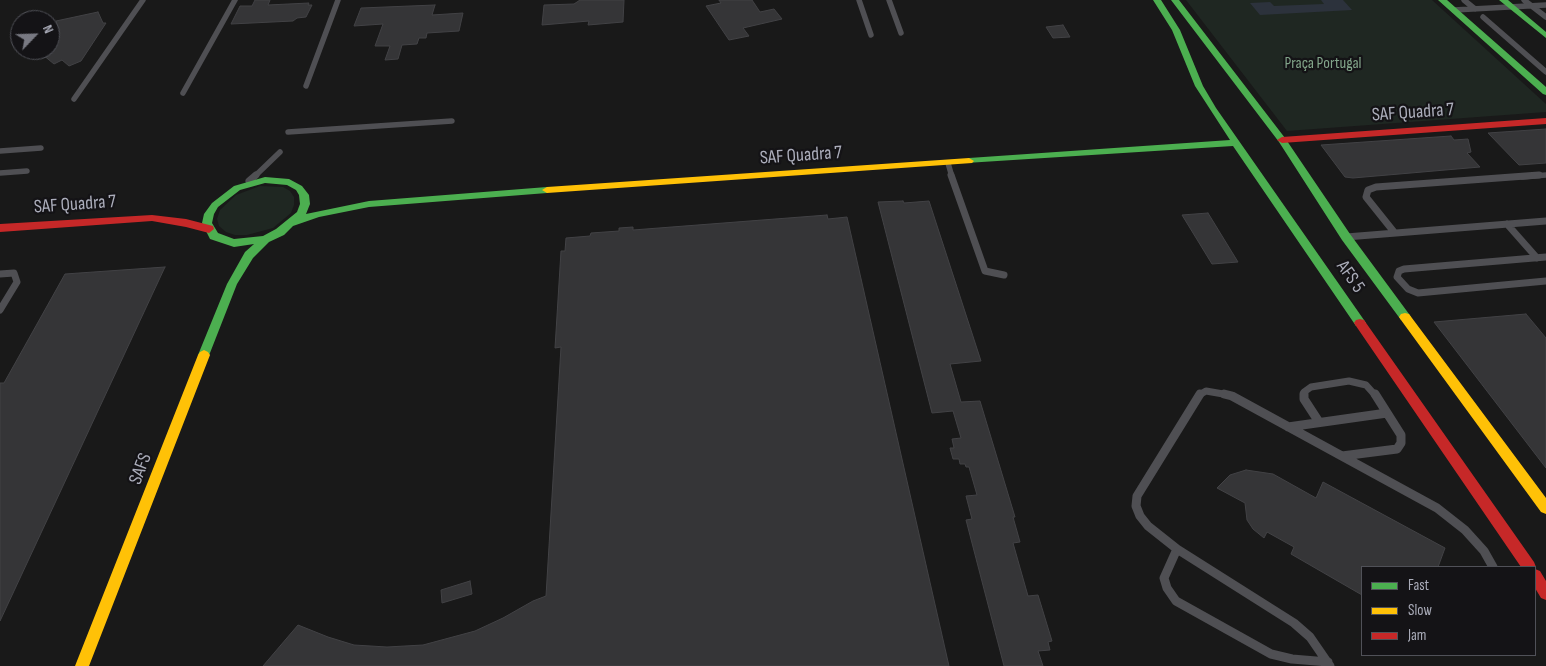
<!DOCTYPE html>
<html>
<head>
<meta charset="utf-8">
<style>
  body { margin:0 }
  #map { position:relative; width:1546px; height:666px; overflow:hidden; background:#191919; font-family:"Sofia Sans Condensed",sans-serif }
  canvas { display:block }
  .legend { position:absolute; left:1361px; top:566px; width:175px; height:90px; box-sizing:border-box; background:#141316; border:1px solid #505158; margin:0; padding:6px 9px; list-style:none; font-size:15px; color:#abadba }
  .legend li { display:flex; align-items:center; gap:10px; height:25px }
  .legend b { width:25px; border:1px solid #505158 }
  .north { position:absolute; left:10px; top:10px; width:50px; height:50px; box-sizing:border-box; background:#141316; border:1px solid #505158; border-radius:50%; rotate:66deg; font-size:14px; font-weight:700; line-height:20px; text-align:center; color:#abadba }
  .north::after { content:''; display:block; margin:auto; width:18px; height:22px; background:#787982; clip-path:polygon(50% 0,100% 100%,50% 72%,0 100%) }
</style>
</head>
<body>
<div id="map">
<canvas width="1546" height="666"></canvas>
<ul class="legend">
<li><b style="height:6px;background:#4caf50"></b>Fast</li>
<li><b style="height:6px;background:#ffc107"></b>Slow</li>
<li><b style="height:6px;background:#c62828"></b>Jam</li>
</ul>
<div class="north">N</div>
</div>
<script>
const ctx = document.querySelector('canvas').getContext('2d');
ctx.lineJoin = 'round';
function fill(path, color) { ctx.fillStyle = color; ctx.fill(path, 'evenodd'); }
const shape = rows => new Path2D(rows.map(r => 'M' + r).join(''));
function trace(path, color, width, dash) { ctx.strokeStyle = color; ctx.lineWidth = width; ctx.lineCap = dash ? 'butt' : 'round'; ctx.setLineDash(dash || []); ctx.stroke(path); }
function write(font, color, halo, rows, align = 'center') {
  ctx.font = font + ' "Sofia Sans Condensed",sans-serif'; ctx.lineWidth = 4.5; ctx.setLineDash([]); ctx.textBaseline = 'middle'; ctx.strokeStyle = halo; ctx.fillStyle = color; for (const [text, x, y, turn = 0] of rows) {
    ctx.save(); ctx.translate(x, y); ctx.rotate((+turn || 0) * Math.PI / 180); ctx.textAlign = isNaN(turn) ? turn : align; if (halo) ctx.strokeText(text, 0, 0); ctx.fillText(text, 0, 0); ctx.restore();
  }
}
const green = shape([
  [1186,0,1432,0,1546,104,1546,112,1287,131],
  [260,186,283,187,290,191,294,197,294,205,291,213,273,228,247,235,235,235,226,232,219,226,217,219,220,210,236,195]
]);
const water = shape([
  [1321,0,1343,0,1352,10,1260,15,1250,3,1270,2,1274,6,1324,4]
]);
const building = shape([
  [255,0,270,0,268,5,309,3,308,5,312,5,306,17,297,18,293,21,231,24,240,6,252,6,255,0],
  [580,0,624,0,623,22,588,25,589,21,542,25,544,5,574,4,580,0],
  [719,0,752,0,760,12,774,9,782,19,743,28,749,36,729,40,706,6,721,3,719,0],
  [435,5,432,15,463,13,459,31,427,33,426,38,419,38,417,44,402,45,398,59,385,60,390,46,375,46,383,24,354,26,361,8,435,5],
  [98,12,103,23,106,23,81,61,69,66,62,60,54,64,37,50,50,50,50,27,56,26,56,21,98,12],
  [1063,25,1070,37,1053,38,1046,27,1063,25],
  [1546,129,1546,163,1519,165,1488,133,1546,129],
  [1451,136,1454,140,1468,139,1471,152,1467,153,1480,167,1353,178,1345,177,1321,145,1451,136],
  [903,201,904,203,929,201,981,361,950,364,961,402,980,401,1015,517,1013,517,1020,542,1013,543,1028,596,1038,595,1052,641,1048,642,1050,650,1038,651,1043,666,1004,666,966,520,972,519,966,496,977,495,969,467,966,467,965,464,960,464,959,459,953,459,950,448,954,448,952,439,961,438,953,411,932,413,878,202,903,201],
  [1208,213,1238,262,1212,264,1182,215,1208,213],
  [827,215,828,219,847,217,949,666,263,666,298,625,328,637,354,645,387,647,423,645,475,631,503,618,533,601,546,596,561,347,555,348,561,251,565,251,566,238,590,236,591,233,619,231,619,228,633,227,633,230,827,215],
  [165,267,0,621,0,383,4,383,65,274,165,267],
  [1526,314,1546,338,1546,468,1434,322,1526,314],
  [1246,470,1273,474,1316,498,1323,482,1445,548,1438,567,1362,567,1362,595,1291,554,1294,547,1267,532,1264,538,1253,529,1247,520,1245,503,1217,488,1230,475,1246,470],
  [470,581,472,594,442,603,441,590,470,581]
]);
const laneFar2 = shape([
  [859,0,871,35],
  [889,0,901,33],
  [1464,0,1475,9],
  [1524,0,1546,17],
  [1454,10,1546,5],
  [1483,17,1546,72],
  [306,86,338,0],
  [183,93,235,0],
  [74,99,143,0],
  [288,132,452,121],
  [0,151,41,148],
  [948,163,952,177],
  [0,173,27,171],
  [254,177,280,152],
  [1522,177,1546,175]
]);
const laneFar1 = shape([
  [951,175,985,271,1004,275],
  [249,181,256,175],
  [1507,224,1537,258],
  [1394,232,1366,197,1368,190,1376,187,1539,175],
  [1346,237,1546,221],
  [1546,257,1404,269,1399,271,1397,277,1408,289,1418,293,1546,281],
  [0,274,14,273,17,282,0,310],
  [1199,395,1206,391,1229,395],
  [1304,395,1304,392,1311,387,1349,381,1366,385,1375,395]
]);
const lane = shape([
  [1200,394,1137,496,1136,506,1140,516,1148,526,1177,549,1294,623,1310,637,1330,666],
  [1224,394,1232,396,1437,508,1465,530,1484,551,1493,567],
  [1304,394,1304,399,1319,422],
  [1288,427,1387,413],
  [1342,456,1397,449,1401,443,1401,435,1375,394],
  [1177,549,1164,578,1167,588,1176,601,1271,654,1292,659,1328,662]
]);
const fast = shape([
  [1153,0,1161,0,1180,30,1203,86,1216,108,1364,320,1366,323,1364,326,1356,326,1233,146,966,163,964,161,969,158,1230,140,1195,86,1172,30,1153,0],
  [1171,0,1179,0,1285,138,1350,234,1409,314,1411,317,1409,320,1401,320,1342,240,1279,142,1171,0],
  [1438,0,1447,0,1546,87,1546,95,1543,94,1438,0],
  [1499,0,1508,0,1546,32,1546,38,1499,0],
  [265,177,289,179,302,186,309,195,310,204,306,214,369,201,547,187,552,190,547,193,369,207,319,217,293,226,284,235,269,242,253,258,237,284,208,358,200,358,198,355,227,284,245,252,254,244,234,247,210,239,202,223,204,214,212,203,234,186,265,177],
  [265,183,287,185,296,190,299,195,300,204,297,212,276,229,263,236,234,239,218,233,212,223,214,214,218,207,240,190,265,183]
]);
const slow = shape([
  [969,158,974,161,972,163,547,193,542,190,547,187,969,158],
  [1405,313,1409,314,1546,498,1546,514,1541,512,1401,320,1399,317,1401,314,1405,313],
  [204,350,208,352,210,355,89,666,75,666,198,355,200,352,204,350]
]);
const jam = shape([
  [1546,118,1546,124,1282,143,1277,140,1282,137,1546,118],
  [152,215,186,219,213,226,214,229,209,233,186,227,152,221,0,232,0,224,152,215],
  [1360,319,1364,320,1534,562,1536,567,1535,569,1540,571,1546,581,1546,600,1541,598,1535,588,1535,567,1521,567,1356,326,1354,323,1356,320,1360,319]
]);
const farParknames = [
  ["Praça Portugal",1323,64]
];
const streetNames = [
  ["SAF Quadra 7",1413,113,-4],
  ["SAF Quadra 7",801,156,-4],
  ["SAF Quadra 7",75,205,-4],
  ["AFS 5",1350,277,55],
  ["SAFS",141,469,-69]
];
fill(green, '#1f2722');
fill(water, '#2c323c');
fill(building, '#353537');
trace(building, '#424245', 1);
trace(laneFar2, '#4f4f53', 5.5);
trace(laneFar1, '#4f4f53', 7);
trace(lane, '#4f4f53', 9);
fill(fast, '#4caf50');
fill(slow, '#ffc107');
fill(jam, '#c62828');
write('16px', '#82a58a', '#141316', farParknames);
write('19px', '#abadba', '#141316', streetNames);
</script>
</body>
</html>
